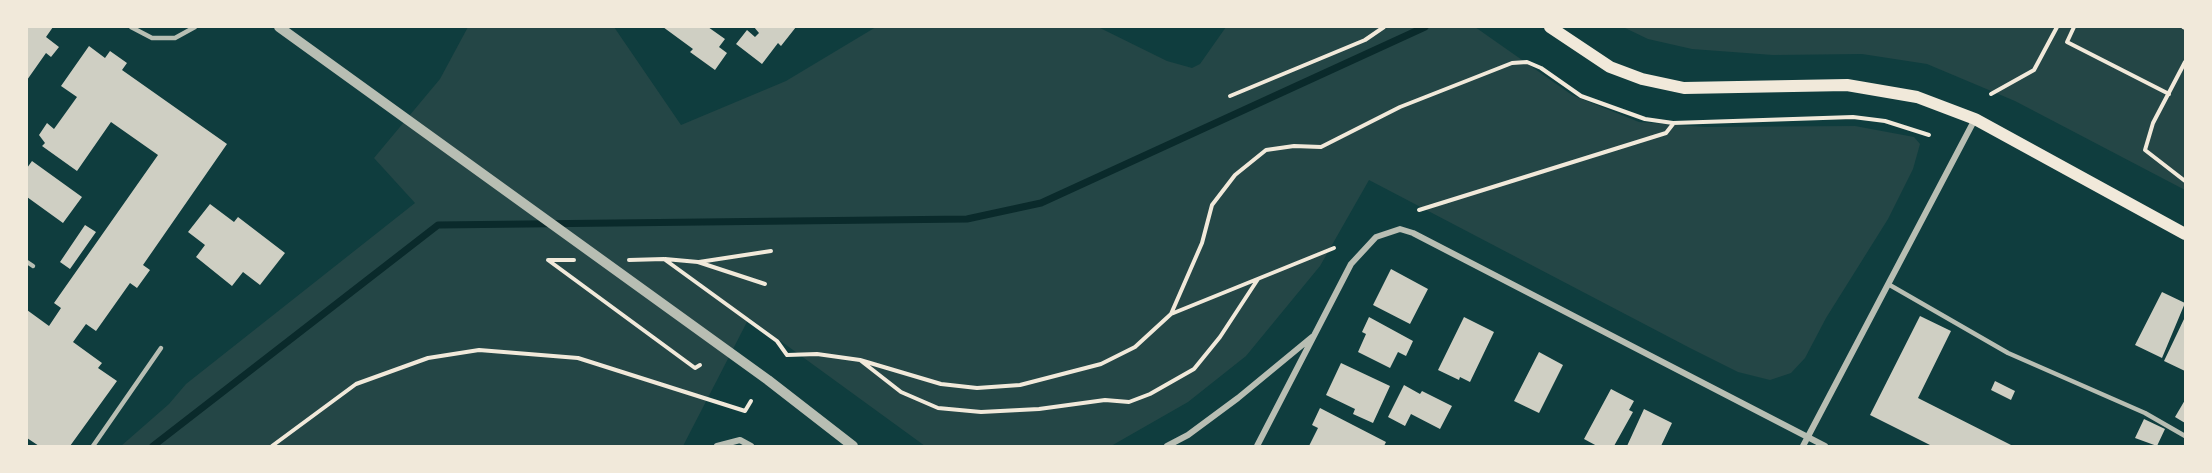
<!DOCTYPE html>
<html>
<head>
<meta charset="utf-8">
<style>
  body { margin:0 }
  #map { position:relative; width:2212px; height:473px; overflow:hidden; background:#0f3d3e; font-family:Overpass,sans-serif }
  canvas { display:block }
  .frame { position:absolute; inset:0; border:28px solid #f1e9da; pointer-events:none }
</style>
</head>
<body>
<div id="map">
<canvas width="2212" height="473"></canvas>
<div class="frame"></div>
</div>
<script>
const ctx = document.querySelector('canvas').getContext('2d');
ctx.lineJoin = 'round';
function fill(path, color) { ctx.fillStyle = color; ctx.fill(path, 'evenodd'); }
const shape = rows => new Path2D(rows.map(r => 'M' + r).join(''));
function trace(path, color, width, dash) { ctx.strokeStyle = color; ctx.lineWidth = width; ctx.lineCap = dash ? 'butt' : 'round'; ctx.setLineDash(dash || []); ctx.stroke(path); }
const green = shape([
  [468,27,614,27,681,125,786,81,876,27,1098,27,1167,61,1192,68,1200,64,1226,27,1475,27,1572,95,1639,122,1705,127,1855,126,1914,137,1920,144,1913,169,1888,219,1826,318,1805,358,1791,373,1770,380,1738,372,1690,348,1369,180,1320,266,1246,356,1188,402,1111,446,925,446,749,318,683,446,121,446,169,404,186,384,415,203,374,158,440,79],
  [1623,27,2185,27,2185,190,2015,101,1927,64,1862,54,1773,55,1692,49,1648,39]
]);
const stream = shape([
  [153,446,438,225,967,219,1041,203,1425,27]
]);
const building = shape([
  [27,27,53,27,46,37,59,47,51,57,46,53,27,80],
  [663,27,708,27,725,39,719,47,727,53,715,70,690,52,693,49],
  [754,27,796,27,781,46,778,43,762,64,736,44,747,30,755,37,759,33],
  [89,46,105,58,110,51,127,63,122,70,227,144,143,265,150,270,137,288,130,283,96,331,86,324,73,342,102,363,98,368,117,381,70,446,39,446,27,438,27,310,49,326,61,308,54,303,158,155,111,122,77,171,42,146,45,143,39,135,47,123,54,129,77,97,61,86],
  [32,161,82,197,63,223,27,197,27,168],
  [210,204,234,222,238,217,285,253,260,285,243,272,232,286,196,257,205,245,188,232],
  [85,225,96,232,70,269,60,262],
  [1391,269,1428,289,1410,324,1373,305],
  [2162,292,2185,303,2162,358,2135,345],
  [1920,316,1951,331,1918,398,2013,446,1932,446,1870,415],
  [1369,317,1413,341,1406,356,1398,352,1390,368,1358,352,1366,334,1362,332],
  [1464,317,1494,332,1470,382,1460,377,1459,380,1438,370],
  [2185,317,2185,371,2164,361],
  [1539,352,1563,365,1539,413,1514,401],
  [1341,363,1390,386,1373,423,1353,414,1355,409,1326,395],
  [1995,381,2015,391,2011,400,1991,390],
  [1404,385,1420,394,1422,391,1452,406,1440,429,1411,414,1405,426,1388,417],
  [1611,389,1634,401,1629,410,1633,412,1614,446,1597,446,1584,439],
  [2185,400,2185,423,2175,417],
  [1320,408,1386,442,1384,446,1309,446,1318,428,1312,425],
  [1644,409,1672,423,1661,446,1627,446],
  [2144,419,2165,429,2157,446,2135,438]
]);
const path = shape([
  [2074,27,2067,42,2169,94],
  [2183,27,2185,28],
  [2185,62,2153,123,2145,150,2185,181],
  [1991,94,2034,70,2057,27],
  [1230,96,1365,40,1384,27],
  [1419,210,1666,133,1673,124],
  [665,259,698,262,765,284],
  [574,260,548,260,695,368,700,365],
  [629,260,664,259,777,341,787,355,817,354,860,360],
  [699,262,771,251],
  [1258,279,1220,337,1194,369,1150,394,1129,402,1105,400,1039,409,981,412,938,408,901,392,860,360,941,384,977,388,1020,385,1101,364,1135,347,1171,314,1202,243,1212,205,1235,175,1266,150,1294,146,1321,147,1400,107,1512,63,1527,62,1541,68,1581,96,1645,119,1673,123,1853,117,1885,121,1929,135],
  [1171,314,1334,248],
  [272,446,356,384,428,358,479,350,578,358,745,411,751,401]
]);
const service = shape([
  [131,27,152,38,175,38,195,27],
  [27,262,33,266],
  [1888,284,2008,353,2145,413,2185,436],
  [93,446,161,348]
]);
const minor = shape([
  [717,446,740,440,751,446],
  [1167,446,1188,435,1238,398,1312,337],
  [1257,446,1351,264,1376,237,1400,229,1413,233,1825,446],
  [1803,446,1975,119]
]);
const tertiary = shape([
  [279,27,768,380,853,446]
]);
const secondary = shape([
  [1550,27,1610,67,1642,79,1684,88,1847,85,1917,97,1975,119,2185,234]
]);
fill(green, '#244646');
trace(stream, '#0a2a2b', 7);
fill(building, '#cfcfc3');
trace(path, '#f1e9da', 4);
trace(service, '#b8beb3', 4.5);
trace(minor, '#b8beb3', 6);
trace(tertiary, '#b8beb3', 10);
trace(secondary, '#f1e9da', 12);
</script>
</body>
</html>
